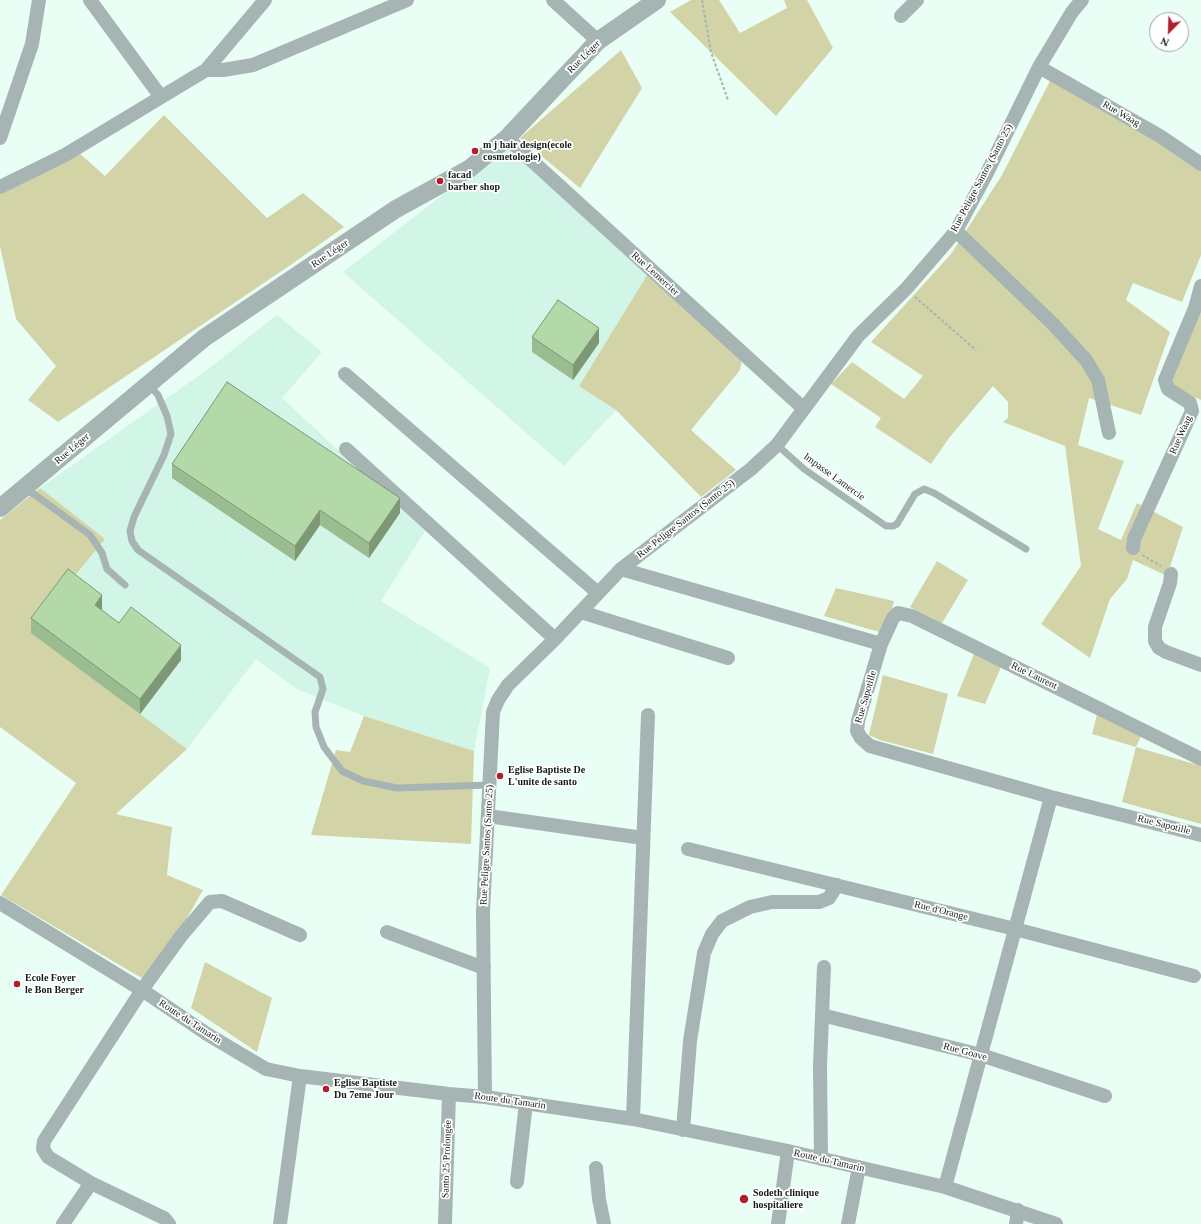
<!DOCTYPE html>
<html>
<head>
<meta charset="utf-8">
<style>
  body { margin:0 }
  #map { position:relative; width:1201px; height:1224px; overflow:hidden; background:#e9fef5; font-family:"Times New Roman",serif }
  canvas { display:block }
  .north { position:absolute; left:1149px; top:12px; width:40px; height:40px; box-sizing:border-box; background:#fff; border:1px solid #a0a4a2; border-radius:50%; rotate:203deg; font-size:11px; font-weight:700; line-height:16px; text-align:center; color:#111b17 }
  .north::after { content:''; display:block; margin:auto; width:14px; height:18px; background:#b01d2b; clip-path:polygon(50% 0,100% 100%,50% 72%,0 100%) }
</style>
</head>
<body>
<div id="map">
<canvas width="1201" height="1224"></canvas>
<div class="north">N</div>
</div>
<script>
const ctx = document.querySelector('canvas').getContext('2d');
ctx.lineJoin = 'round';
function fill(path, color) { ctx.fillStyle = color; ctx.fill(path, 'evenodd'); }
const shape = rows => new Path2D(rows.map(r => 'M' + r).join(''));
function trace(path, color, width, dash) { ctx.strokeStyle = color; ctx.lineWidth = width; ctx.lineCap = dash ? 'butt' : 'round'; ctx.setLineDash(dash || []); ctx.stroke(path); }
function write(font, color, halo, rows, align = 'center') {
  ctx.font = font + ' "Times New Roman",serif'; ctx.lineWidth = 3.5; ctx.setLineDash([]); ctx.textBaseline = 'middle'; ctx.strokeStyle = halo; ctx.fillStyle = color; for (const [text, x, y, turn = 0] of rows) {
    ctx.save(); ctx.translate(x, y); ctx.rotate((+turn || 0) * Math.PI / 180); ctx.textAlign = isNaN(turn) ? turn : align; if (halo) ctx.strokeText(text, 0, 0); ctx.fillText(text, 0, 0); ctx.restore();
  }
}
const built = shape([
  [507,145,649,272,579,386,616,410,564,466,343,272],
  [277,315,322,352,282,398,425,531,381,601,490,668,474,751,364,716,297,689,256,659,187,749,140,714,68,584,104,539,40,488,208,369]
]);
const green = shape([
  [691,0,719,0,740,33,787,8,784,0,807,0,833,48,776,116,670,12],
  [621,50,642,88,580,188,520,138],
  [1051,79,1108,109,1201,171,1201,255,1182,302,1133,283,1126,300,1170,332,1141,415,1089,398,1078,445,1124,461,1098,529,1121,540,1137,503,1183,527,1167,576,1133,560,1127,579,1110,599,1090,658,1041,624,1081,566,1065,446,1003,422,1008,418,1008,402,993,386,949,438,931,464,875,427,881,418,831,384,852,362,904,399,923,376,871,342,951,254,1002,175],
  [164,115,267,218,303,193,344,227,292,264,58,422,28,400,56,366,16,319,0,246,0,192,78,152,105,176],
  [649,272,742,360,740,370,691,430,736,470,701,497,616,410,579,386],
  [1201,289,1201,400,1167,385],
  [40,488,105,539,68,584,140,714,187,749,116,814,172,827,167,875,203,890,150,983,1,895,76,783,0,727,0,520],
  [937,561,968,580,942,623,910,607],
  [836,588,894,601,886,634,824,616],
  [974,654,1001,667,985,704,957,696],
  [883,675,948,694,933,754,880,740,869,735],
  [1098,711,1144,729,1136,747,1201,766,1201,824,1122,802,1136,747,1092,734],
  [364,716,474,751,471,844,311,835,336,750,350,752],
  [205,962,272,998,257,1052,191,1008]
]);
const path = shape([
  [702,0,711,52,728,100],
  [915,297,976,350],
  [1142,555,1161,566]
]);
const service = shape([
  [149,385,158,395,167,416,171,434,164,455,134,517,130,531,132,541,138,550,320,677,323,689,315,712,316,727,324,747,342,771,363,781,397,788,489,785],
  [777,445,804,469,886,526,893,526,897,524,915,494,924,489,934,493,1026,549],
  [24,489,34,494,90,535,102,553,107,569,125,585]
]);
const minor = shape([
  [90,0,161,97],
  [553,0,598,41],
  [901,16,917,0],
  [1039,67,1160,136,1201,164],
  [206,70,265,0],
  [0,138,32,44,39,0],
  [507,138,804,409],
  [0,187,65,155,206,70,223,70,253,65,407,0],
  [956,231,1053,324,1086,360,1098,380,1109,433],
  [345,374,598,593],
  [346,449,555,639],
  [1133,548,1134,539,1192,411,1190,403,1168,389,1165,380,1195,308,1201,286],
  [621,569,881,644,858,721,857,731,861,738,870,746,1051,797,1201,835],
  [1171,574,1170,583,1155,627,1155,641,1159,648,1166,652,1201,665],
  [581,612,728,658],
  [881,644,893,618,898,613,912,616,1201,759],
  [488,816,643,838],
  [688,849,1015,929,1194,976],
  [0,903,142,990,207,1034,266,1069,300,1076,449,1094,485,1097,633,1119,788,1151,945,1187,1056,1224],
  [387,932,484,968],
  [822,1015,981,1055,1105,1096],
  [485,1097,483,912,493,712,498,700,508,685,555,639,621,569,751,469,777,445,858,336,906,289,956,231,986,175,1039,67,1072,12,1082,0],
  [633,1119,648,715],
  [683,1130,690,1041,704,953,712,934,722,921,750,907,772,902,819,902,829,898,837,885],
  [821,1159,820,1066,824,967],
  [596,1168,599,1199,604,1224],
  [517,1182,526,1103],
  [945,1187,1051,797],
  [63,1224,91,1183],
  [169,1224,164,1218,91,1183,48,1157,43,1149,44,1141,142,990,181,936,210,902,222,901,300,935],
  [280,1224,300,1076],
  [445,1224,449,1094],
  [778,1224,788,1151],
  [848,1224,859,1167],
  [1016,1224,1018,1210]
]);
const tertiary = shape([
  [0,508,204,338,396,209,469,169,507,138,598,41,657,0]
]);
const wall = shape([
  [532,337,599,343,573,380,532,352],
  [172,464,400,513,369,558,320,525,295,561,172,478],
  [102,610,102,611,119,623,181,660,140,714,31,633,31,618]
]);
const shadedWall = shape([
  [599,328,599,343,573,380,573,365],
  [400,498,400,513,369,558,369,543],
  [320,510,320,525,295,561,295,546],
  [102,595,102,610,95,620,95,605],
  [181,645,181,660,140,714,140,699]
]);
const building = shape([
  [558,300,599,328,573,365,532,337,558,300],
  [227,382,400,498,369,543,320,510,295,546,172,464,227,382],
  [68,569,102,595,95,605,119,623,131,607,181,645,140,699,31,618,68,569]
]);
const markers = [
  [475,151,4,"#b01d2b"],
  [440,181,4,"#b01d2b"],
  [500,776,4,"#b01d2b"],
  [17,984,4,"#b01d2b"],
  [326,1089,4,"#b01d2b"],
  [744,1199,5,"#b01d2b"]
];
const streetNames = [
  ["Rue Léger",584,57,-45],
  ["Rue Waag",1121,114,30],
  ["Rue Peligre Santos (Santo 25)",982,178,-62],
  ["Rue Léger",330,254,-34],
  ["Rue Lemercier",655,274,42],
  ["Rue Waag",1181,435,-66],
  ["Rue Léger",72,449,-40],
  ["Impasse Lamercie",834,477,36],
  ["Rue Peligre Santos (Santo 25)",686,519,-38],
  ["Rue Laurent",1034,676,26],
  ["Rue Sapotille",866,697,-74],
  ["Rue Sapotille",1164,825,14],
  ["Rue Peligre Santos (Santo 25)",487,845,-87],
  ["Rue d'Orange",941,911,14],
  ["Route du Tamarin",190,1022,33],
  ["Rue Goave",965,1052,15],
  ["Route du Tamarin",510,1101,8],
  ["Santo 25 Prolongée",447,1159,-88],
  ["Route du Tamarin",829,1161,13]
];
const poiNames = [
  ["m j hair design(ecole",483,145],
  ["cosmetologie)",483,157],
  ["facad",448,175],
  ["barber shop",448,187],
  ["Eglise Baptiste De",508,770],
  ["L'unite de santo",508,782],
  ["Ecole Foyer",25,978],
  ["le Bon Berger",25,990],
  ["Eglise Baptiste",334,1083],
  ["Du 7eme Jour",334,1095],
  ["Sodeth clinique",753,1193],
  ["hospitaliere",753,1205]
];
fill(built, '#d1f5e6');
fill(green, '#d2d4a7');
trace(path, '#a4b6ae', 2, [3, 2]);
trace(service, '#a7b4b4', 7);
trace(minor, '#a7b4b4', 14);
trace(tertiary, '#a7b4b4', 18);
fill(wall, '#9bbb91');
fill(shadedWall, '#7e9876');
fill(building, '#b4d9a9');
trace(building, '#7e9876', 1);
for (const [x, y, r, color] of markers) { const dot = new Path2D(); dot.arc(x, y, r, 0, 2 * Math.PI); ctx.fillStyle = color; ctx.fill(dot); trace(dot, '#fff', 1.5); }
write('10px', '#111b17', '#fff', streetNames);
write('bold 10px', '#111b17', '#fff', poiNames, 'left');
</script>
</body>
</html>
